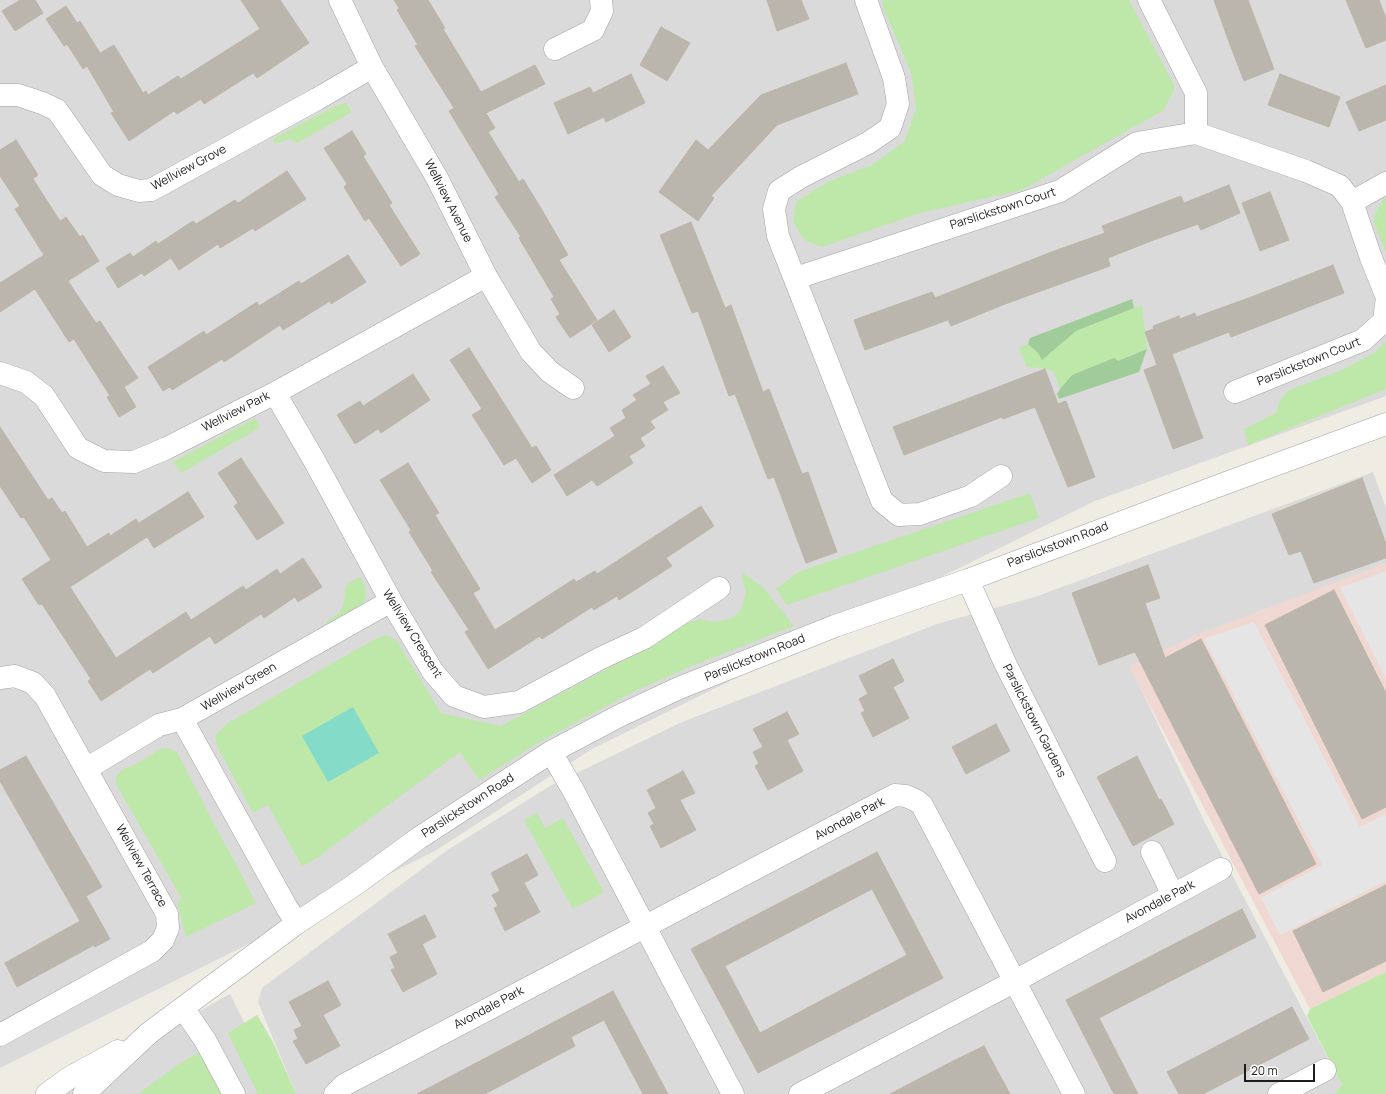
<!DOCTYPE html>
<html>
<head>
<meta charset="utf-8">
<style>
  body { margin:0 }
  #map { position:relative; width:1386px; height:1094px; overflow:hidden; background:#eeece3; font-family:Manrope,sans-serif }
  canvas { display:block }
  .scale { position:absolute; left:1244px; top:1064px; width:71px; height:18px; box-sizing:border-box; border:2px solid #1d1d1d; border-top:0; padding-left:5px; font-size:12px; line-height:14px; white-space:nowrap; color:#1d1d1d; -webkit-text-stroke:3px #fff; paint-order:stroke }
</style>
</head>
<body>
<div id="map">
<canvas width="1386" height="1094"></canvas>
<div class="scale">20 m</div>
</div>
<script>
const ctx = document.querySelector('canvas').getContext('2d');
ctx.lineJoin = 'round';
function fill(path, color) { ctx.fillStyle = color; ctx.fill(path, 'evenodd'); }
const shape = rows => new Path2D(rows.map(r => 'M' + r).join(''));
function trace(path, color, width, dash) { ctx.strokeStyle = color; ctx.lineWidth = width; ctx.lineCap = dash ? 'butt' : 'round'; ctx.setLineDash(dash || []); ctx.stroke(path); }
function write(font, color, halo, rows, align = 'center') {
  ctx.font = font + ' Manrope,sans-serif'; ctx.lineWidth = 3; ctx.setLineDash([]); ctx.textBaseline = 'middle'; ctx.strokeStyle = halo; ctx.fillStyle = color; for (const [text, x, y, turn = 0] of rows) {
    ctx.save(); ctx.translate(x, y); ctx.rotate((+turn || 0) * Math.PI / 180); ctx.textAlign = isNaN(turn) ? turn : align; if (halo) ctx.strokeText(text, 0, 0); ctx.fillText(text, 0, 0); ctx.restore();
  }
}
const residential = shape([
  [0,0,1386,0,1386,396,1095,501,592,749,435,851,0,1068],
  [1373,472,1386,508,1386,564,1130,666,1204,821,1342,1085,1335,1094,296,1094,258,1002,262,988,446,851,550,786,682,722,940,623,1035,597],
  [230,994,280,1094,52,1094]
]);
const commercial = shape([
  [1386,563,1386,972,1310,1009,1129,666,1201,633]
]);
const grass = shape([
  [883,0,1129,0,1175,87,1164,110,1022,190,920,213,822,247,804,240,793,221,796,202,827,182,872,165,905,141,916,108,911,72,882,5],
  [346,103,352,112,297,143,290,139,275,144,273,139,337,105],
  [1386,197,1386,251,1375,226,1374,216,1380,204],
  [1142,305,1147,349,1118,361,1114,359,1072,375,1060,389,1053,371,1041,368,1027,367,1019,348,1028,344,1038,353,1042,359,1076,331],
  [1386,341,1386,389,1248,445,1244,429,1276,413,1280,400,1289,390,1342,370,1374,353],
  [255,418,260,427,254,431,181,473,173,462],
  [1030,493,1039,518,787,605,776,589,798,572],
  [741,572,763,587,794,626,694,665,629,694,543,740,479,780,460,752,314,860,302,866,268,805,253,813,217,746,215,735,228,723,373,640,386,635,397,641,441,713,501,726,592,677,688,623,700,619,714,622,731,619,740,611,746,593],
  [360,577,365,585,366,594,365,600,361,606,329,625,326,622,338,614,343,606,346,585],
  [162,748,170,749,177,752,222,839,236,864,256,903,186,937,177,902,182,899,116,784,116,776,122,770,138,763],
  [537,813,545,828,563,818,604,892,573,909,524,820],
  [1386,972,1386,1094,1335,1094,1342,1085,1307,1016,1310,1009],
  [257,1015,273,1042,296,1094,258,1094,228,1033],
  [200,1052,221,1094,138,1094,179,1064]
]);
const forest = shape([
  [1132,299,1134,308,1076,331,1042,360,1038,353,1028,344,1030,338],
  [1147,349,1139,372,1059,399,1057,394,1060,389,1072,375,1114,358,1118,361]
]);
const pitch = shape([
  [353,707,379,753,328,782,302,736]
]);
const parking = shape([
  [1386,571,1386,679,1340,588],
  [1254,622,1360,827,1386,814,1386,881,1280,935,1261,898,1322,865,1204,639]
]);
const building = shape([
  [20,0,35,0,43,13,15,31,2,11,20,0],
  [241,0,280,0,309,43,257,78,253,73,204,104,201,99,177,114,174,111,129,141,111,113,114,112,87,66,83,69,67,44,64,46,46,19,66,6,77,23,80,21,100,53,114,45,143,93,146,91,148,95,178,76,181,79,260,29,241,0],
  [394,0,428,0,445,28,443,29,481,92,535,65,545,84,486,113,495,128,488,132,519,182,523,179,542,210,568,255,559,260,597,320,570,338,556,317,560,314,551,299,554,297,519,238,521,237,495,197,499,194,449,111,454,108,415,46,418,45,397,10,399,8,394,0],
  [767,0,801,0,809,19,777,31,767,0],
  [1214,0,1248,0,1274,69,1244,81,1229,42,1214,0],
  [1346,0,1379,0,1386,18,1386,40,1366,48,1346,0],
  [661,27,690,43,667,81,640,65,661,27],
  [846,63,858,94,777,125,711,196,714,198,698,221,659,192,696,140,708,150,761,95,846,63],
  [631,74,645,103,606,122,604,117,568,134,554,103,590,87,593,93,631,74],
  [1280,74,1340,97,1329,127,1268,105,1280,74],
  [1386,85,1386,120,1359,131,1346,102,1386,85],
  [352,131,366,154,363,156,392,203,389,205,420,254,401,266,369,218,365,221,344,187,347,184,324,148,352,131],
  [16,140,38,175,33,179,60,221,66,217,80,237,83,235,99,261,68,281,96,323,100,321,138,378,124,387,136,407,119,417,107,397,110,396,74,339,69,342,35,289,0,312,0,283,44,255,15,209,20,206,0,176,0,150,16,140],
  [287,171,306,199,255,231,253,228,220,248,218,244,179,270,171,258,144,276,142,273,118,288,106,268,130,253,133,257,156,241,158,244,193,221,196,224,235,200,238,203,287,171],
  [1229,185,1240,213,1201,230,1198,224,1151,241,1108,258,1110,266,1005,304,951,326,948,320,865,350,854,320,932,292,935,298,1054,251,1105,233,1102,226,1181,196,1184,203,1229,185],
  [1270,192,1289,240,1260,251,1242,203,1270,192],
  [691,222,725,308,731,305,763,392,769,389,802,474,808,472,837,552,806,563,774,477,768,479,735,394,729,396,698,311,692,313,660,235,691,222],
  [348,255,366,282,331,304,330,301,283,330,280,325,224,362,222,359,172,390,170,387,163,391,148,367,204,331,206,335,257,302,259,306,299,281,301,284,348,255],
  [1333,265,1344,293,1231,337,1229,332,1172,354,1203,438,1173,449,1144,370,1157,365,1145,332,1154,329,1153,326,1179,316,1180,319,1195,313,1196,317,1254,296,1333,265],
  [614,310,631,337,609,352,592,325,614,310],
  [469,348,532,448,536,446,551,470,532,483,516,458,504,465,472,415,482,409,450,360,469,348],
  [663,366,680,393,663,402,668,410,650,421,655,428,640,438,645,446,629,456,633,463,597,486,592,480,567,496,554,475,615,436,610,428,626,418,622,410,637,400,633,395,651,384,646,376,663,366],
  [1045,369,1058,404,1066,401,1095,477,1068,487,1035,407,1003,419,1002,417,904,455,893,427,1045,369],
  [413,374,430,400,381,433,378,429,355,444,337,415,360,401,363,406,413,374],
  [0,427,48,500,52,498,62,513,65,511,87,547,109,533,110,536,136,519,147,537,70,587,116,658,186,612,191,620,243,586,246,590,277,569,280,574,303,558,322,587,298,602,295,597,264,618,261,614,215,644,210,636,153,673,150,669,101,701,88,681,91,679,42,604,39,605,22,579,51,560,24,517,21,518,0,486,0,427],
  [241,458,284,523,257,540,234,506,238,503,218,473,241,458],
  [408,463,439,513,435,515,480,589,473,593,495,630,574,579,576,582,595,571,597,574,701,506,714,526,666,558,672,566,619,600,617,596,594,610,592,607,542,639,540,636,488,669,465,632,469,630,431,572,433,571,409,532,411,530,380,480,408,463],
  [1362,478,1386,544,1386,558,1314,583,1301,551,1289,555,1272,514,1362,478],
  [188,492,204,517,154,548,139,523,188,492],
  [1148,565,1160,598,1145,603,1165,658,1201,639,1316,864,1259,894,1135,652,1099,665,1072,593,1148,565],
  [1334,590,1386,693,1386,807,1362,819,1265,625,1334,590],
  [893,659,904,681,893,687,909,718,873,737,861,713,865,711,859,699,868,694,859,676,893,659],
  [787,712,799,734,787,740,803,771,768,790,755,766,759,764,753,752,763,747,753,729,787,712],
  [996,724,1010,751,966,774,952,747,996,724],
  [26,756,102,887,86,896,110,939,95,947,94,945,17,987,5,963,80,921,0,781,0,770,26,756],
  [1137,756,1159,800,1161,799,1174,824,1133,846,1097,777,1137,756],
  [683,771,695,793,680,800,696,830,661,848,650,826,654,824,648,813,656,808,647,790,683,771],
  [877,852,943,978,758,1073,691,949,877,852],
  [872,889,907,955,760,1033,725,966,872,889],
  [527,854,538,875,524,883,540,912,505,931,494,908,498,906,492,895,500,891,491,873,527,854],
  [1386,885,1386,961,1323,992,1293,931,1386,885],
  [1242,909,1256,937,1099,1018,1138,1094,1114,1094,1066,1000,1242,909],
  [425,915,436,937,422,944,437,974,403,992,391,970,395,968,390,957,398,953,388,934,425,915],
  [328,981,341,1005,323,1015,340,1046,306,1064,293,1041,298,1039,294,1030,302,1026,289,1002,328,981],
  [613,991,668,1094,643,1094,604,1020,571,1037,575,1046,485,1094,417,1094,613,991],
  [1292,1007,1309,1039,1203,1094,1179,1094,1167,1072,1292,1007],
  [984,1046,1010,1094,890,1094,955,1060,984,1046]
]);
const minor = shape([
  [340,0,372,67,437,178,486,276,531,352,550,372,573,388],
  [866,0,894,78,898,104,890,128,868,143,801,177,779,191,774,209,778,236,882,501,899,515,920,514,971,496,1001,476],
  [1149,0,1196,93,1196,133],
  [555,49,593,30,602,11,601,0],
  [0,95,18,95,42,103,57,110,102,175,118,185,139,191,151,190,317,99,372,67],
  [1352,202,1386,183],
  [796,278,1060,191,1137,143,1196,133,1306,171,1340,186,1352,202,1371,258,1386,295],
  [0,373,26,382,44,396,78,448,104,461,134,462,167,448,275,393,486,276],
  [1235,392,1363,340,1384,321,1386,304],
  [275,393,314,460,391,601,433,672,454,696,484,707,519,702,601,658,644,638,719,588],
  [968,580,1005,663,1105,861],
  [0,678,15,676,33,683,45,696,167,914,168,928,163,940,152,951,0,1035],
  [182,719,287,908,297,923],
  [551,752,573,790,733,1094],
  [86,769,159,725,182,719,391,601],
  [1152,852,1173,895],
  [183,1008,205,1040,234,1094],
  [335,1094,344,1085,895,795,906,796,917,801,922,805,1074,1094],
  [800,1094,1002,988,1221,869],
  [1279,1094,1325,1070]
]);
const tertiary = shape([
  [47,1094,69,1078,118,1051],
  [84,1094,149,1033,297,923,353,886,419,838,551,752,619,716,679,688,835,626,968,580,1226,483,1386,424]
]);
const streetNames = [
  ["Wellview Grove",189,168,-28],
  ["Wellview Avenue",448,201,63],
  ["Parslickstown Court",1003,209,-18],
  ["Parslickstown Court",1309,362,-22],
  ["Wellview Park",236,412,-27],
  ["Parslickstown Road",1058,545,-21],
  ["Wellview Crescent",412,634,58],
  ["Parslickstown Road",755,658,-22],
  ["Wellview Green",239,687,-30],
  ["Parslickstown Gardens",1034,721,63],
  ["Parslickstown Road",468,806,-33],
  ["Avondale Park",850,819,-28],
  ["Wellview Terrace",141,866,61],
  ["Avondale Park",1160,902,-28],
  ["Avondale Park",489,1008,-28]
];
fill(residential, '#dbdada');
fill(commercial, '#efd8d2');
fill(grass, '#bee7aa');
fill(forest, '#a0cc99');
fill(pitch, '#83dbc8');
fill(parking, '#e5e5e5');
fill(building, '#bab5ad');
trace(building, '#bfb5a6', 1);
trace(minor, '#a4a4a4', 23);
trace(tertiary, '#a4a4a4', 23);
trace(minor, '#fff', 22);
trace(tertiary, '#fff', 22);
write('12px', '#1d1d1d', '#fff', streetNames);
</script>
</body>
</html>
